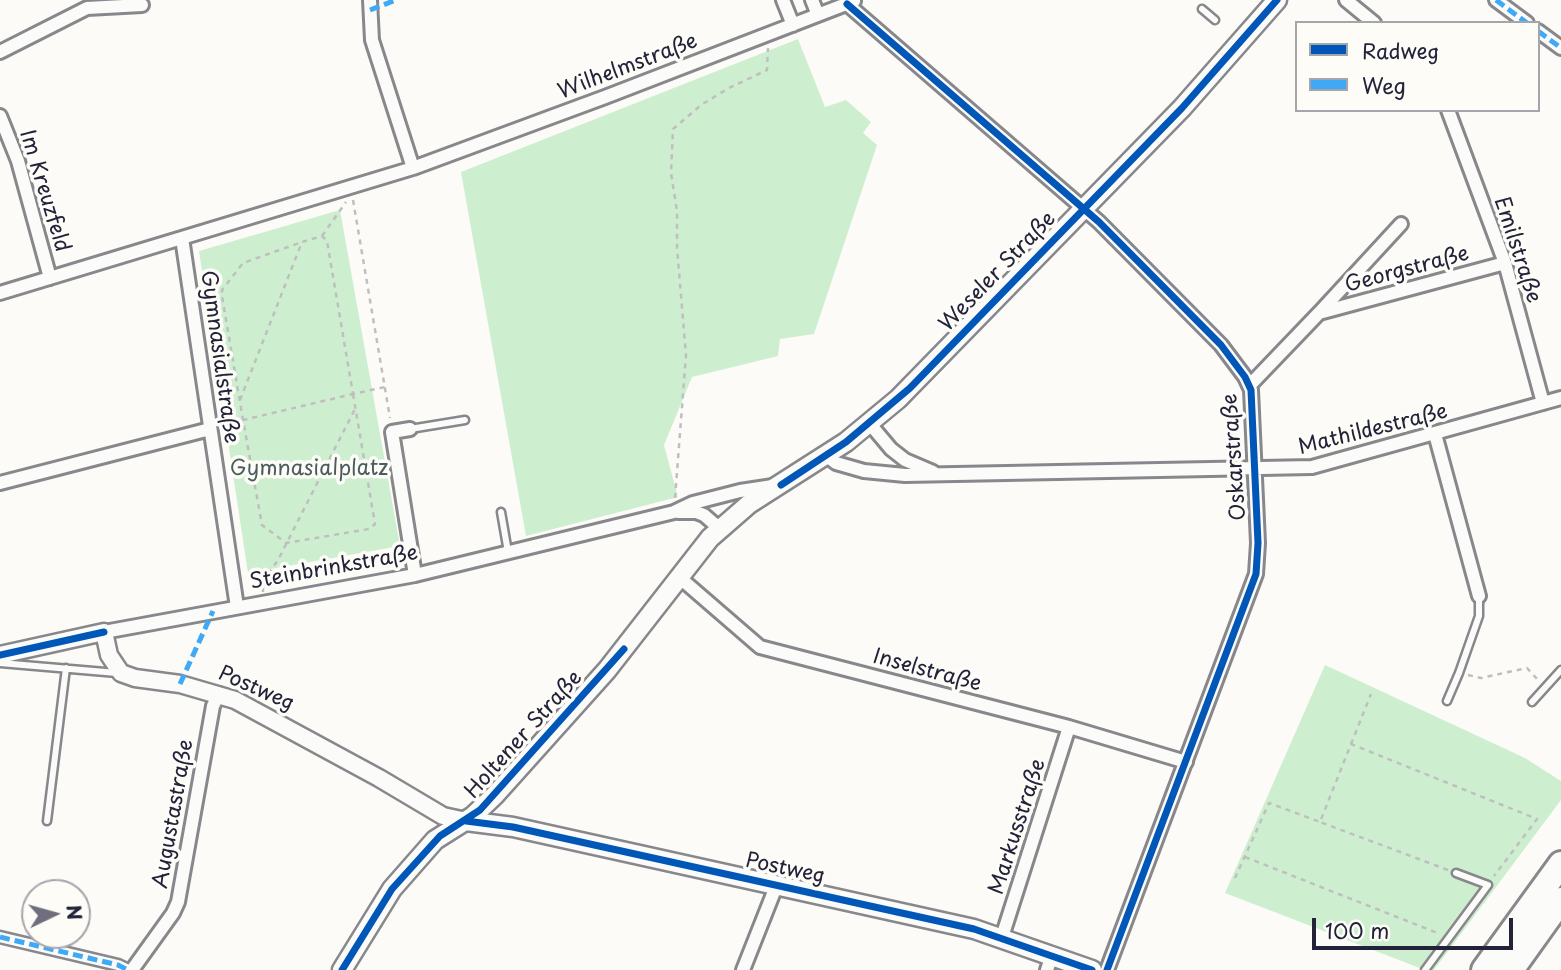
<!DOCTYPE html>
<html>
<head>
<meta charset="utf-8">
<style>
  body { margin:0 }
  #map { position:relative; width:1561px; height:970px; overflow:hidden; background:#fcfbf8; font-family:"Playpen Sans",sans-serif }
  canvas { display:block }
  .legend { position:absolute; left:1295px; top:21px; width:245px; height:91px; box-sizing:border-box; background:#fdfcf7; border:2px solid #a5a5ac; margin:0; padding:9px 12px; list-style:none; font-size:21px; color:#22223b }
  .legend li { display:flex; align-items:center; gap:14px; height:35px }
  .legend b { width:35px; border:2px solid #a5a5ac }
  .north { position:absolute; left:21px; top:879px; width:70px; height:70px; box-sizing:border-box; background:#fdfcf7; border:2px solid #a5a5ac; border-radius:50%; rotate:85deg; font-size:19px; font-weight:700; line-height:28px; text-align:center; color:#22223b }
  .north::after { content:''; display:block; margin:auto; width:24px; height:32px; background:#6e6e7d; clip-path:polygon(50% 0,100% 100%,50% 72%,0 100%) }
  .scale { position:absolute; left:1312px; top:918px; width:201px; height:32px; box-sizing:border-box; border:4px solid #22223b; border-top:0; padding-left:9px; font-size:21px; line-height:24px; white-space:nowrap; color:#22223b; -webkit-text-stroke:5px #fdfcf7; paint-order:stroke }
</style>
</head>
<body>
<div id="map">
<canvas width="1561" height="970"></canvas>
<ul class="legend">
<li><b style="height:9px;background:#0057b8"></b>Radweg</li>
<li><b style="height:9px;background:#3fa9f5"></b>Weg</li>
</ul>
<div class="north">N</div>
<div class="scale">100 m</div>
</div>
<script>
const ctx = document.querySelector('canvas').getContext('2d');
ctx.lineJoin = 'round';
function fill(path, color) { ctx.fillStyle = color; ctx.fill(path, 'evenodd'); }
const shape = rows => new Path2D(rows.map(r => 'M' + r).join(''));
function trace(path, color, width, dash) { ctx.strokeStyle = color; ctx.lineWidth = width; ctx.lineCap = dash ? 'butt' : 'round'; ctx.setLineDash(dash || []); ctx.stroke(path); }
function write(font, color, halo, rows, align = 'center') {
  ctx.font = font + ' "Playpen Sans",sans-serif'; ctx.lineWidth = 7; ctx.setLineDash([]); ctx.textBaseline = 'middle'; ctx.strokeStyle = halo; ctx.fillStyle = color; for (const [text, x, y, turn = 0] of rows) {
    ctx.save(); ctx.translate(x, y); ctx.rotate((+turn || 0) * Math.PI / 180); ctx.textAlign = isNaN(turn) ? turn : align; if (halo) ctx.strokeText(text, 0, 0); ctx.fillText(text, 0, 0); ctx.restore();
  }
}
const green = shape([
  [798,39,825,107,846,100,871,122,863,133,877,145,814,334,780,339,778,356,692,377,664,445,678,497,526,536,461,172],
  [340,210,400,546,248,573,199,251],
  [1325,665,1525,758,1561,781,1561,800,1434,970,1425,970,1225,893]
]);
const path = shape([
  [353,200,390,418],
  [322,236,346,202],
  [353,394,375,524,369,529,286,543,262,525,243,420,353,394],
  [240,400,302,242,322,236,327,241,353,394,385,387],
  [223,425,243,420,222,296,222,290,243,263,302,242],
  [675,498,686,355,677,248,677,211,671,173,673,129,701,105,729,88,767,70,768,48],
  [263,592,263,581,278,560,355,409],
  [1468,675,1481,678,1527,668,1538,680],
  [1351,744,1371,694],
  [1245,857,1440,934],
  [1448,870,1320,822,1351,744,1537,819,1494,876],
  [1235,878,1269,803,1320,822]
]);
const service = shape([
  [1202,9,1215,20],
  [410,429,465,420],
  [501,512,508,552],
  [0,663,117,673],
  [1447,701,1459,673,1479,616,1479,597],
  [1532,702,1561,670],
  [47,821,66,668],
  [1425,970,1488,885,1456,873]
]);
const pedestrian = shape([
  [0,937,118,965,128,970]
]);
const minor = shape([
  [370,0,372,40,413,168],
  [783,0,793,25],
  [812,0,818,15],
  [1346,0,1374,23],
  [1496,0,1527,23],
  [847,4,1099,222,1221,345,1245,377,1251,390,1258,543,1256,574,1107,970],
  [1538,31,1561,48],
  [0,52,87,8,142,5],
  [1448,110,1505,263,1543,403],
  [0,116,18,161,50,278],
  [182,238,237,607],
  [0,293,413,168,605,97,854,1],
  [1319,313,1401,224],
  [1250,385,1319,313,1505,263],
  [870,424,891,449,905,460,933,472],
  [410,429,392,432,415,575],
  [1435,434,1479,596],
  [827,456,836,463,864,471,905,475,1312,467,1561,398],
  [0,483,210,429],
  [678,512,696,512,704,515,719,528],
  [679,577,760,647,1069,727,1186,762],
  [104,632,415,575,674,512,693,503,740,491,773,486],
  [1002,937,1069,727],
  [132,970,173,913,178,902,213,706,219,694],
  [743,970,777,884],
  [1047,970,1052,955]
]);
const tertiary = shape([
  [0,655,104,632,109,655,121,673,135,678,180,684,235,700,379,778,443,816,466,821]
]);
const secondary = shape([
  [466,821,513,827,974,929,1092,970],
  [342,970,392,889,435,840,473,816,494,796,607,670,710,538,749,504,846,442,898,399,1182,108,1277,0]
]);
const motorway = shape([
  [1484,970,1561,864],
  [1511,970,1561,900]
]);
const quiet = shape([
  [1496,0,1527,23],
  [370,10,396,0],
  [1538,31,1561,48],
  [180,684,213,611],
  [0,937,118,965,128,970]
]);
const cycleway = shape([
  [847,4,1099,222,1221,345,1245,377,1251,390,1258,543,1256,574,1107,970],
  [781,485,846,442,910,388,1182,108,1277,0],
  [0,655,104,632],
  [466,821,513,827,974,929,1092,970],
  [342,970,392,889,440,836,480,810,624,649]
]);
const streetNames = [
  ["Wilhelmstraße",628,67,-21],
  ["Im Kreuzfeld",44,191,73],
  ["Emilstraße",1517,250,72],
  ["Georgstraße",1407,270,-15],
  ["Weseler Straße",998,272,-46],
  ["Gymnasialstraße",219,357,82],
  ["Mathildestraße",1373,430,-14],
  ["Oskarstraße",1235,457,-94],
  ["Steinbrinkstraße",334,568,-10],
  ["Inselstraße",927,671,15],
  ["Postweg",256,689,24],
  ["Holtener Straße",524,735,-48],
  ["Augustastraße",174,814,-80],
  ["Markusstraße",1018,827,-72],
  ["Postweg",785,869,12]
];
const parkNames = [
  ["Gymnasialplatz",309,469]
];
fill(green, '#cdefcf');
trace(service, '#88888c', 11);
trace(pedestrian, '#88888c', 15);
trace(minor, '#88888c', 18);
trace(tertiary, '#88888c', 21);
trace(secondary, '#88888c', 23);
trace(motorway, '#88888c', 30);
trace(path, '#bfbfc0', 2.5, [5, 5]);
trace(service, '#fbfbf9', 6);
trace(pedestrian, '#fbfbf9', 10);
trace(minor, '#fbfbf9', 12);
trace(tertiary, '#fbfbf9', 16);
trace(secondary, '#fbfbf9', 18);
trace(motorway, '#fbfbf9', 24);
trace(quiet, '#3fa9f5', 5, [10, 5]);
trace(cycleway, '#0057b8', 7);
write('21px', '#22223b', '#fdfcf7', streetNames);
write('21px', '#4a5c5d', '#fdfcf7', parkNames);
</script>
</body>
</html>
